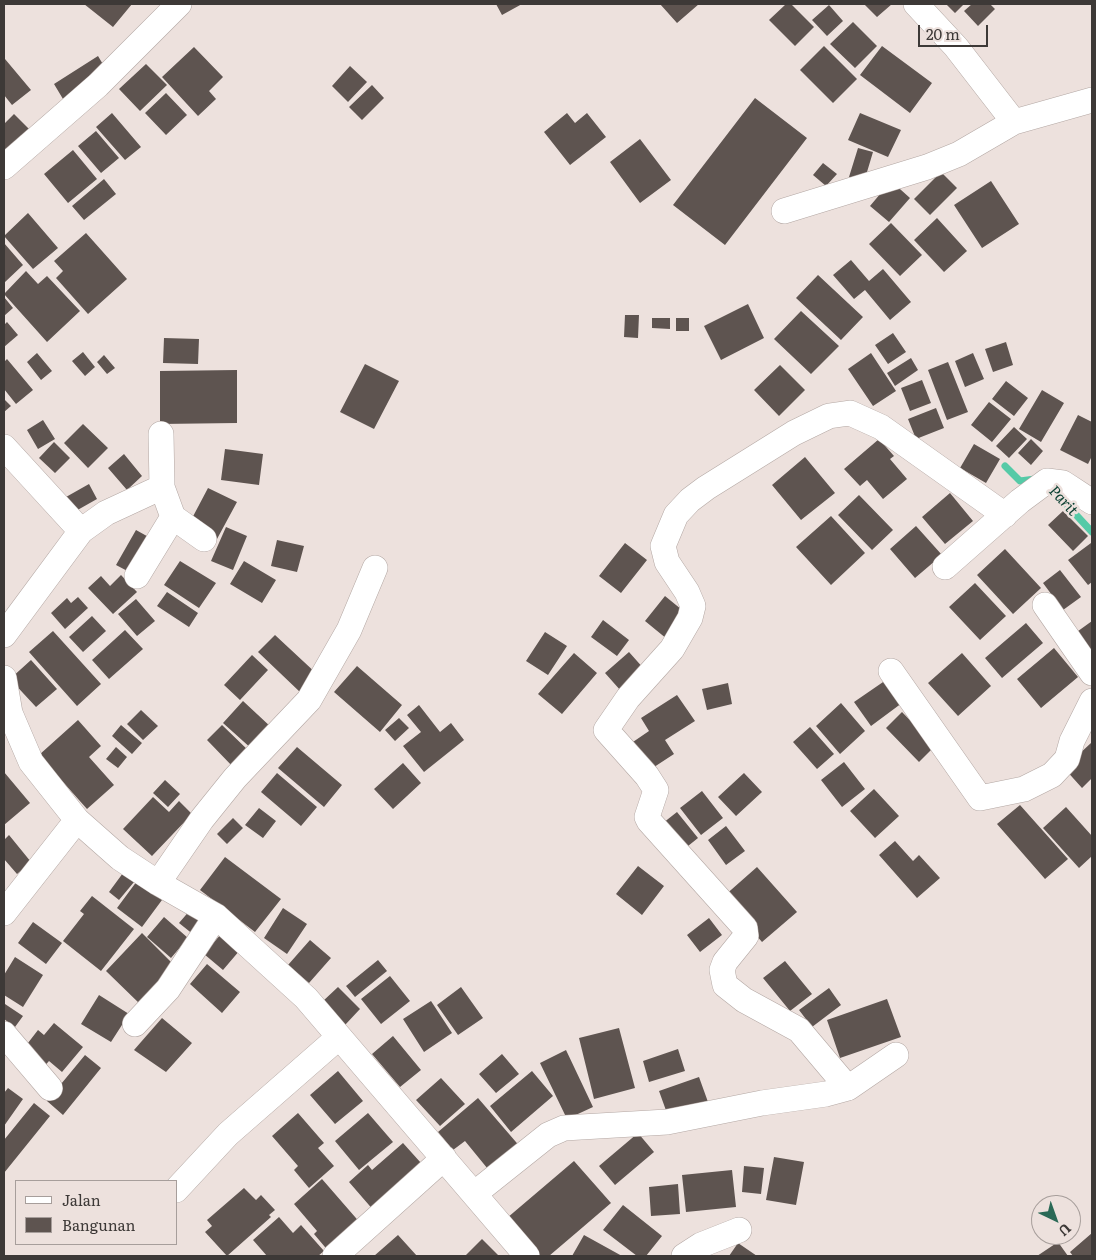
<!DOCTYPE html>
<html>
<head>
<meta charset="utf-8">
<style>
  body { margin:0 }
  #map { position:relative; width:1096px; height:1260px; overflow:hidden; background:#ede1dd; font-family:Literata,serif }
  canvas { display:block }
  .frame { position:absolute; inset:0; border:5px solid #3d3937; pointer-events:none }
  .legend { position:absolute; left:15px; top:1180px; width:162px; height:65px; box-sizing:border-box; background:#ede1dd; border:1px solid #a79e9b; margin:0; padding:6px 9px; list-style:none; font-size:15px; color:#3d3937 }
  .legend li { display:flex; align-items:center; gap:10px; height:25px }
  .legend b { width:25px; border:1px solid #a79e9b }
  .north { position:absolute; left:1031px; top:1195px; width:50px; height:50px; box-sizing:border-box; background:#ede1dd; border:1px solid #a79e9b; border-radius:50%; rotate:138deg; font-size:14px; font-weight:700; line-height:20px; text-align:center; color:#3d3937 }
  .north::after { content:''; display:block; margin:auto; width:18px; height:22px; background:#2a6956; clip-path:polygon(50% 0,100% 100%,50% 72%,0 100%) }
  .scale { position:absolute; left:918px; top:25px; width:70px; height:22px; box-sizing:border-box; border:2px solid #3d3937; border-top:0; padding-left:6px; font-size:15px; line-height:18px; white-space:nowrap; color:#3d3937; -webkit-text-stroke:4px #ede1dd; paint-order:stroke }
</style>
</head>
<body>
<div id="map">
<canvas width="1096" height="1260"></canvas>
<div class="frame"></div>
<ul class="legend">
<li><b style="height:6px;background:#fff"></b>Jalan</li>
<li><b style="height:14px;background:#5e5450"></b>Bangunan</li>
</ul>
<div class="north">U</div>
<div class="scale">20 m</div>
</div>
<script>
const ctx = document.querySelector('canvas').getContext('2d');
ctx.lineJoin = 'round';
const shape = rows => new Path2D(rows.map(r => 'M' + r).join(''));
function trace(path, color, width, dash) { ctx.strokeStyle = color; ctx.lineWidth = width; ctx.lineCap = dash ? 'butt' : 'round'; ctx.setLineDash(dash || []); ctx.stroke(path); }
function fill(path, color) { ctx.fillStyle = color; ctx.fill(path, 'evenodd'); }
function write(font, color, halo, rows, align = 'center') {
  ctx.font = font + ' Literata,serif'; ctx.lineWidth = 5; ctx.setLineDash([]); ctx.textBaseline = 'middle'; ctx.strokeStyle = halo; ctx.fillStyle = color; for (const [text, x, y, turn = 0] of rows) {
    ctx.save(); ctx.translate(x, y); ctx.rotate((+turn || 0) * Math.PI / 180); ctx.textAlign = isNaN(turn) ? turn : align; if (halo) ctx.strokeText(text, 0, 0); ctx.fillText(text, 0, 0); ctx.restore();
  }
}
const stream = shape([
  [1005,466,1020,481,1035,479],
  [1052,489,1092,532]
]);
const building = shape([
  [84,4,132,4,113,27],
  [496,4,522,4,502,15],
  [660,4,699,4,677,23],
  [786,4,791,4,814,27,795,46,769,20],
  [864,4,892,4,877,17],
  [946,4,964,4,955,13],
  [972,4,990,4,995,9,978,26,964,11],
  [829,5,843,21,827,36,812,20],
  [853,22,877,46,855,68,830,44],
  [824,46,857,79,833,103,800,70],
  [882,46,932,83,910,113,860,75],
  [194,47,223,77,209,91,216,99,198,116,162,77],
  [98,56,107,71,63,99,54,84],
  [5,59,31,90,12,105,4,95],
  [146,64,167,85,140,111,119,89],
  [350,66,367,82,348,102,332,86],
  [372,85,384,98,362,120,349,107],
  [166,93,187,115,166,135,145,113],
  [755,98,807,138,725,245,673,205],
  [112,113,141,147,125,160,96,127],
  [567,113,575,123,587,113,606,137,570,165,544,132],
  [860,113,901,130,888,157,848,140],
  [14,114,32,132,4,156,4,124],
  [96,131,119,158,101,173,78,146],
  [640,139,671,180,640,203,610,162],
  [858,148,873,152,864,182,849,177],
  [73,150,97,179,68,203,44,174],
  [823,163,837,174,826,186,813,175],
  [941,172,957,188,930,215,914,199],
  [104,179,116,194,84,220,72,206],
  [891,181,910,198,889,222,870,206],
  [991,181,1019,224,982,248,954,205],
  [28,213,58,248,33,269,4,236],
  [937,218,967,251,944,272,914,240],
  [891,223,922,255,900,276,869,244],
  [86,233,127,279,88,314,56,278,63,271,54,261],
  [4,243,23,265,4,283],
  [851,260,869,281,883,269,911,302,890,320,865,290,854,299,833,275],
  [26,271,38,284,47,276,80,311,47,342,4,294],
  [818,275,863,317,841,340,796,298],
  [4,297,13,308,4,316],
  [748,304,764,338,721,360,704,326],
  [801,311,839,346,811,374,774,339],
  [625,315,639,315,638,338,624,337],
  [652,318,670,318,670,329,652,328],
  [676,318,689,318,689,331,676,331],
  [7,322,18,335,4,347,4,325],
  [893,333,906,352,888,364,875,345],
  [164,338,199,339,198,364,163,363],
  [1006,342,1013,365,993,372,985,349],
  [83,352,95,367,85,376,72,361],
  [37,353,52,371,41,380,27,362],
  [871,353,896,391,873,406,848,369],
  [973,353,984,379,965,387,955,361],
  [104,355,115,368,107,374,97,362],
  [911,358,918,370,895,386,887,373],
  [7,359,33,390,16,404,4,389,4,362],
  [948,362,968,412,947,420,928,370],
  [365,364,399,381,374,429,340,412],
  [780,365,805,390,779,416,754,390],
  [237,370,237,423,160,424,160,371],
  [922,380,931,403,910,411,901,388],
  [1006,381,1028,398,1014,416,992,399],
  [1042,390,1064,403,1041,442,1019,429],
  [4,399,11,406,4,412],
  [989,402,1011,419,992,442,971,425],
  [936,408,944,428,916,439,908,419],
  [1078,415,1092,422,1092,456,1088,464,1060,450],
  [43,420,55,439,38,449,27,430],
  [83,424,108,448,88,468,64,443],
  [1014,427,1027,439,1009,458,996,446],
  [879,439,894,456,890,459,907,479,883,499,867,480,860,486,844,469],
  [1031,439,1043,451,1031,465,1018,453],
  [54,442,70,458,55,473,39,458],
  [974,444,1000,459,986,483,960,468],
  [225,449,263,454,259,485,221,480],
  [124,454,142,476,127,490,108,468],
  [805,457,835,493,801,520,772,485],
  [89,484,97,499,74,512,66,497],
  [208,488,237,502,217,539,189,524],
  [950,493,973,521,945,544,922,517],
  [859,495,893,530,872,550,838,515],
  [1063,511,1088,536,1073,551,1048,525],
  [831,516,865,553,831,585,796,547],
  [916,526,942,555,915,578,890,549],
  [226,527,247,536,233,570,211,561],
  [136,530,154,540,135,575,116,565],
  [277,540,304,546,297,572,271,566],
  [625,543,647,560,621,593,599,576],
  [1091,543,1092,582,1088,585,1068,560],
  [1005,549,1041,588,1013,614,977,575],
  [180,561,216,583,199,608,164,585],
  [244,561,276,580,262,603,230,584],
  [1060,570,1081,597,1063,610,1043,583],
  [121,575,137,592,113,614,88,588,101,576,110,586],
  [975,583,1006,616,980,640,949,607],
  [167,592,198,613,189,627,157,606],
  [665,596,687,614,667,639,645,621],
  [78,597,88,608,65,629,51,613,67,598,71,603],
  [136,599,155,621,137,636,118,614],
  [92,616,106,631,83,652,69,637],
  [603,620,629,640,617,656,591,637],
  [1092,621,1092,658,1074,634],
  [1026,623,1043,643,1002,678,985,658],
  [125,630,143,649,109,679,92,660],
  [53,631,101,684,77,706,29,652],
  [545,632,567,646,548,675,526,661],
  [275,635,318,675,301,693,258,652],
  [1054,648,1078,677,1041,708,1017,679],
  [629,652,645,670,621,691,605,673],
  [574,653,597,673,562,714,538,694],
  [962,653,991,686,958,716,928,683],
  [252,655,268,670,240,700,224,685],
  [31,660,57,689,36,707,10,679],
  [357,666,402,705,380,732,334,692],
  [886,680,902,703,871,726,854,702],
  [728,683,732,704,707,710,702,689],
  [677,695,695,721,665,740,674,754,648,771,630,744,649,731,641,718],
  [243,701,272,728,253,750,223,723],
  [841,703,865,731,840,754,816,726],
  [419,705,440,732,451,723,464,740,424,772,403,746,421,732,407,715],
  [141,710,158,726,143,740,127,724],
  [902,712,935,746,919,762,886,728],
  [399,718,409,728,395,741,385,730],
  [78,720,101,746,89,757,114,785,87,809,39,755],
  [121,725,142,743,132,754,112,736],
  [222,725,251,753,235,769,207,740],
  [810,727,834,754,817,769,793,742],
  [1091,743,1092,778,1082,788,1064,768],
  [116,747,127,757,118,768,106,759],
  [297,747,342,785,324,807,278,768],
  [844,762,865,789,842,807,821,780],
  [403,763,421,783,393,809,374,789],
  [4,772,30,803,4,825],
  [277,773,317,807,301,826,261,792],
  [744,773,762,792,736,816,718,797],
  [165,780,180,794,168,807,153,793],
  [874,789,899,816,875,838,850,811],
  [702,791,723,818,701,835,680,808],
  [153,797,169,812,179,801,192,814,152,856,123,829],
  [1020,805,1068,859,1045,879,997,824],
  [1066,807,1092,836,1092,856,1079,868,1043,828],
  [259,808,276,821,263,838,245,825],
  [677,812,698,838,683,850,663,823],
  [233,818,243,828,227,844,217,834],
  [726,826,745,851,726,865,708,840],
  [9,835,31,862,17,874,4,859,4,840],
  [895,841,913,861,919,855,940,878,917,898,879,855],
  [225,857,281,899,255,932,200,890],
  [638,866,664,886,642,915,616,894],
  [757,867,797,912,762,942,723,897],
  [123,873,134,882,119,900,109,892],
  [137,881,162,900,142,927,117,908],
  [92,896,134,929,101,971,63,941,84,914,80,911],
  [283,908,307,924,287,954,264,938],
  [191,909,206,921,194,935,179,923],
  [164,917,188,938,171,958,147,937],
  [709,918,722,935,700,952,687,935],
  [33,922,62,943,46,964,18,943],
  [142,933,178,969,142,1006,106,971],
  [221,934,240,950,223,970,204,954],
  [310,940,331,958,309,983,288,965],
  [15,957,43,975,23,1007,4,995,4,975],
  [378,960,387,971,355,997,346,986],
  [785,961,812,994,790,1011,763,978],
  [207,964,240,992,222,1013,190,984],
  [390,976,410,1001,381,1024,361,999],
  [338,987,360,1009,345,1025,322,1002],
  [461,987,483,1018,458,1035,437,1005],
  [829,988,841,1005,812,1027,799,1010],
  [99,995,129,1014,111,1042,81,1024],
  [887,999,901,1037,840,1058,827,1020],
  [431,1001,452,1033,424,1052,403,1019],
  [5,1004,23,1016,15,1027,4,1019],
  [162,1018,192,1043,166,1072,134,1050],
  [54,1023,83,1047,62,1072,49,1061,42,1069,21,1052,38,1030,44,1035],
  [619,1028,635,1088,594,1099,579,1038],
  [393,1036,421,1070,400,1087,372,1054],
  [678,1049,685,1071,649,1082,643,1061],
  [566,1050,593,1107,567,1119,540,1063],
  [502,1054,519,1074,496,1093,479,1074],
  [85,1055,101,1068,63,1115,47,1101],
  [338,1071,363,1101,335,1124,310,1095],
  [532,1071,553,1096,511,1132,490,1106],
  [699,1077,708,1102,668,1116,659,1091],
  [441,1078,465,1104,440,1126,416,1100],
  [8,1088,23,1099,4,1126,4,1093],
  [478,1098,522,1149,492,1174,465,1141,453,1150,438,1132],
  [34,1103,50,1116,4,1173,4,1140],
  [298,1113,324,1143,318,1148,334,1166,309,1188,294,1170,298,1166,272,1136],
  [368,1113,393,1142,359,1170,335,1141],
  [638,1133,654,1152,615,1185,599,1166],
  [403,1143,421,1163,375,1212,349,1182,368,1165,372,1170],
  [774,1157,804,1162,796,1205,766,1200],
  [574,1161,611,1203,576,1233,570,1225,576,1233,549,1256,539,1256,507,1218],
  [744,1166,764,1168,761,1194,742,1192],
  [732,1170,736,1207,686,1212,682,1175],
  [322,1179,362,1225,330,1253,314,1234,317,1231,294,1204],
  [678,1184,680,1214,651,1216,649,1187],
  [244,1188,256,1200,261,1195,275,1210,269,1215,271,1217,227,1256,205,1232,212,1226,207,1220],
  [623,1205,662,1236,646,1256,637,1256,603,1230],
  [279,1217,293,1233,301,1225,324,1251,318,1256,267,1256,253,1240],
  [1092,1233,1092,1256,1073,1256,1070,1252],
  [398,1235,417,1256,374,1256],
  [584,1235,622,1256,572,1256],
  [482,1239,499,1256,465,1256],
  [1058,1242,1068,1256,1037,1256],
  [738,1243,757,1256,729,1256]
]);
const street = shape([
  [916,4,956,47,1014,122],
  [4,167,98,85,179,4],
  [784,211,927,167,959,154,1014,122,1092,100],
  [161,434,162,487],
  [4,447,81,531,4,635],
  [81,531,106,513,162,487,173,517,204,539],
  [945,567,1020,501,1047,481,1063,483,1092,502],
  [137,576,173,517],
  [1045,605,1092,673],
  [891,671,980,798,1024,789,1052,775,1067,759,1072,741,1092,701],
  [4,678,10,713,31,762,77,820,120,858,158,883,216,916,306,998,527,1256],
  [158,883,202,819,235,778,309,700,349,630,375,568],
  [4,913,77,820],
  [135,1024,168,989,216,916],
  [4,1034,50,1088],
  [848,1088,799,1030,744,1000,725,985,722,970,725,962,746,936,745,928,649,821,647,817,656,790,647,776,606,730,628,698,672,649,690,618,693,606,687,592,667,562,663,546,676,515,690,500,706,488,794,433,829,416,850,413,881,427,1005,515],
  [176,1190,228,1134,339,1037],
  [474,1194,548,1135,564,1128,667,1122,762,1103,826,1094,848,1088,896,1055],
  [335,1256,444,1158],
  [684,1256,701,1245,739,1230]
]);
const waterNames = [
  ["Parit",1063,501,47]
];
trace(stream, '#55caa7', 7);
fill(building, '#5e5450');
trace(street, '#b3a7a3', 26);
trace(street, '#fff', 25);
write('italic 15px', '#0d4133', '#ede1dd', waterNames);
</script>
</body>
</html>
